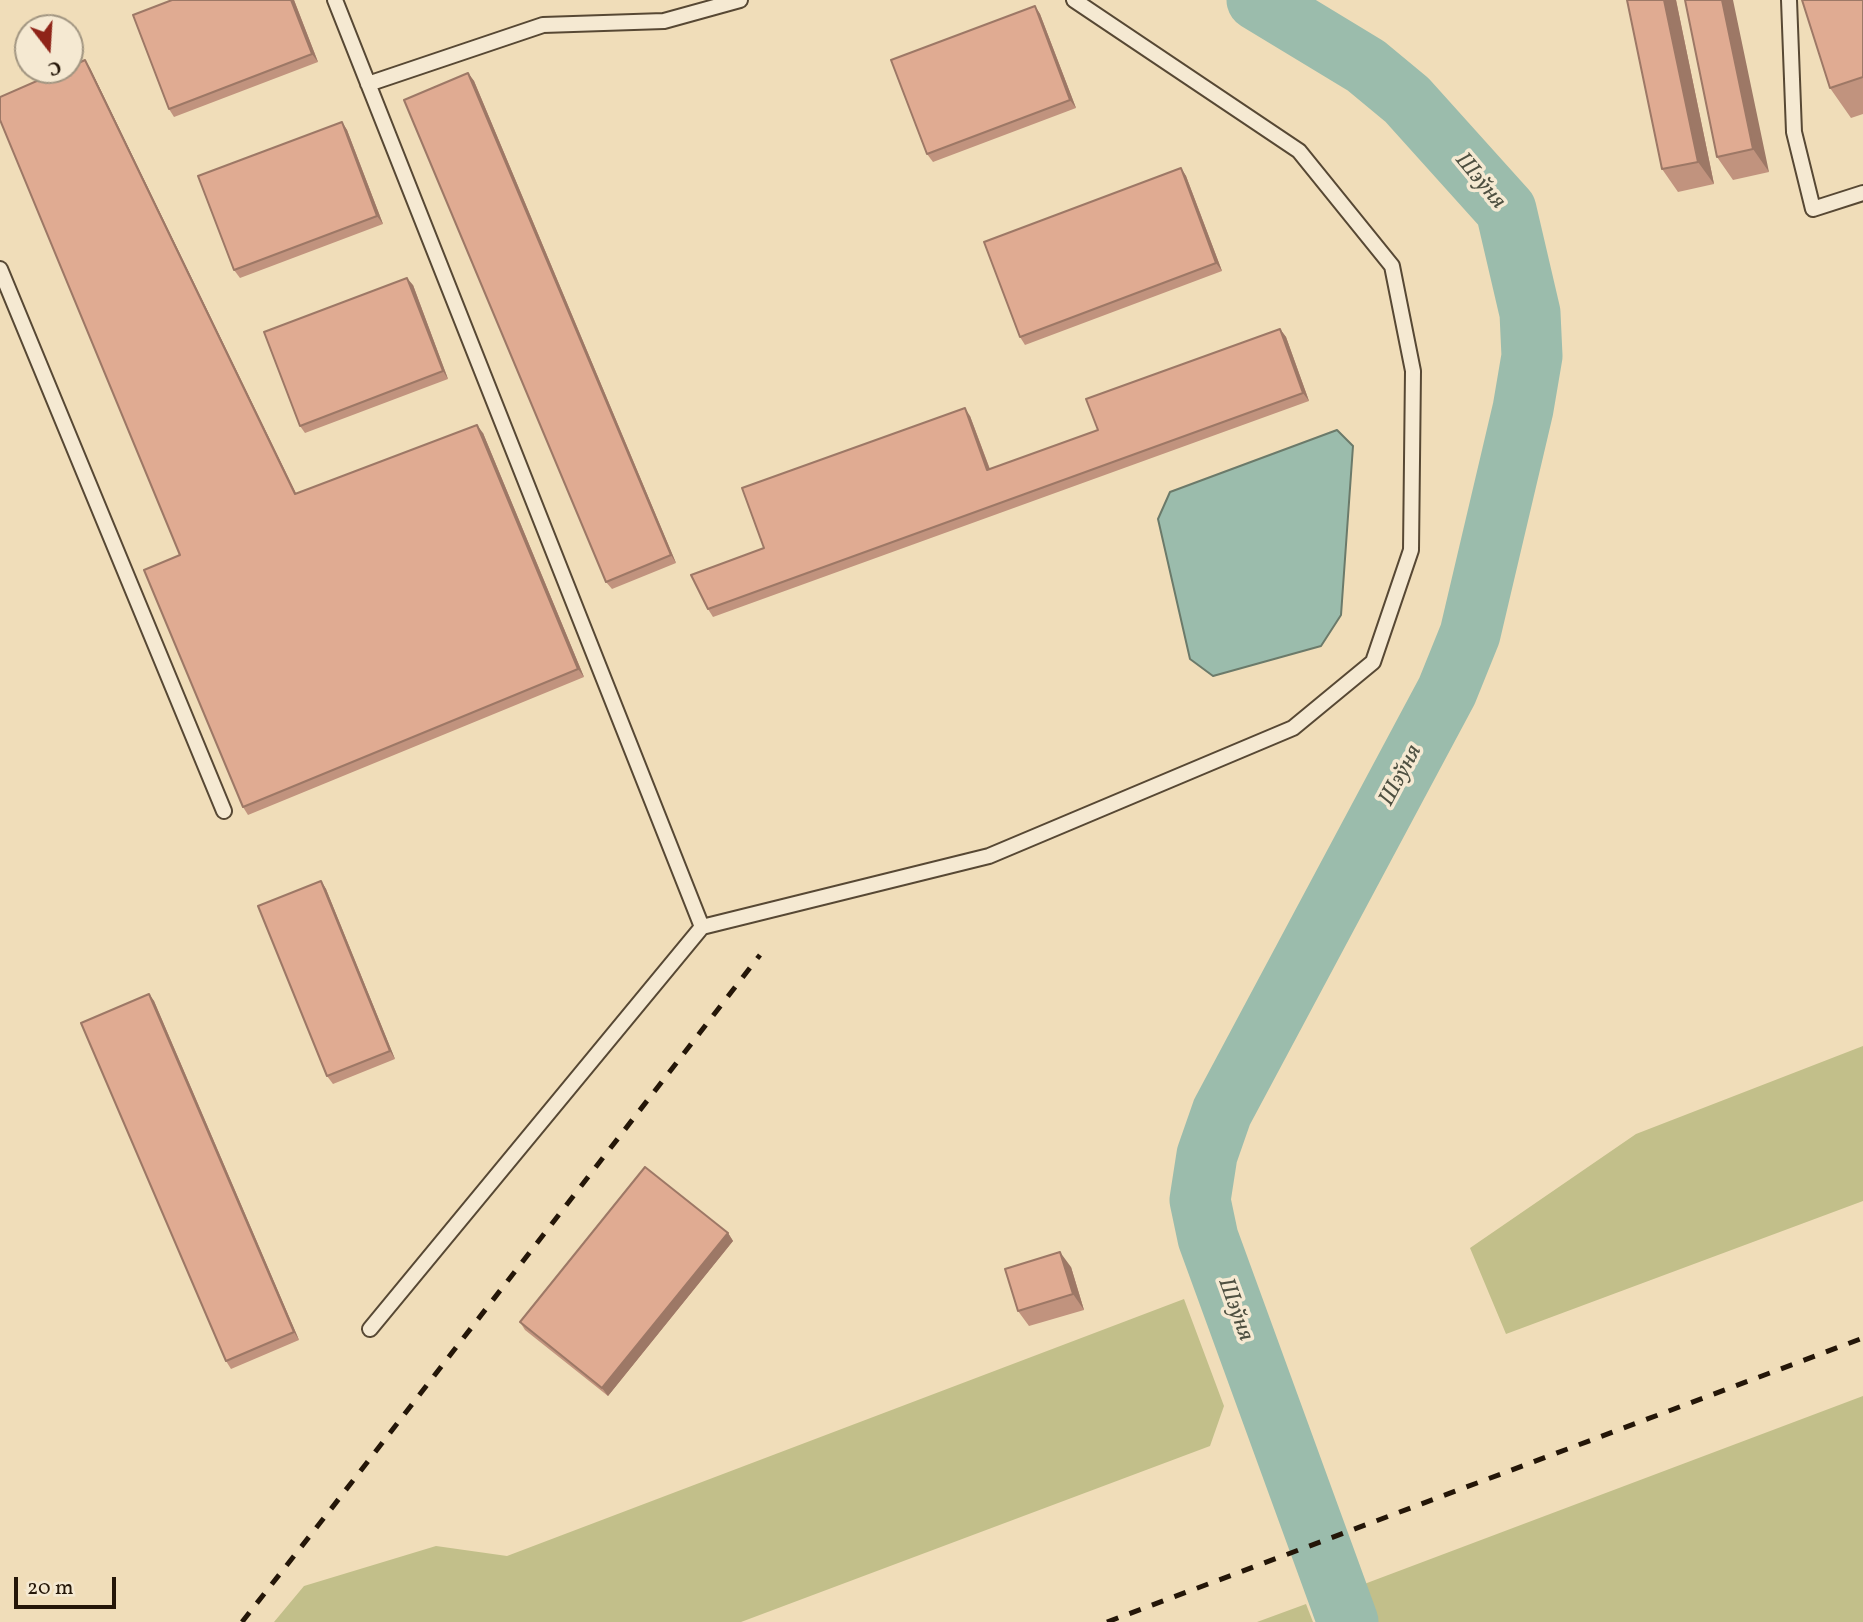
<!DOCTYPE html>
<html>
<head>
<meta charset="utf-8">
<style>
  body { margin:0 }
  #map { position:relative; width:1863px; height:1622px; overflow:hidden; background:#f0ddb9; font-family:Vollkorn,serif }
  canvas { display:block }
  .north { position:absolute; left:14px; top:14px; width:70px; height:70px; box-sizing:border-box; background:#f5e9d2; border:2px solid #a19581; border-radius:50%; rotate:163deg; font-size:19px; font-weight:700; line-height:28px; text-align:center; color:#241608 }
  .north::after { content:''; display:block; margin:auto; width:24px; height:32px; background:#8f2418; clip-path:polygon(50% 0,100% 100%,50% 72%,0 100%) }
  .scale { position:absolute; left:14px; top:1577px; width:102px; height:32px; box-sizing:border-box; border:4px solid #241608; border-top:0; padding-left:9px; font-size:21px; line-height:24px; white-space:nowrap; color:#241608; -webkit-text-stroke:5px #f5e9d2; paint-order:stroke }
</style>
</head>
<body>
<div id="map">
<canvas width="1863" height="1622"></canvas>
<div class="north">С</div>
<div class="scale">20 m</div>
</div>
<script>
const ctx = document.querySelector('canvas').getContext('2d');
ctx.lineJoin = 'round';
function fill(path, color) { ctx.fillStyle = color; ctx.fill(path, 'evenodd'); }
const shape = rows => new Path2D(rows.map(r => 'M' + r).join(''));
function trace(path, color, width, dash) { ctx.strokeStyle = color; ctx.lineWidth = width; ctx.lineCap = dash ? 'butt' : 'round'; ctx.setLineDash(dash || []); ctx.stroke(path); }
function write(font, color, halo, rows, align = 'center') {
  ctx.font = font + ' Vollkorn,serif'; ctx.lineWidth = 7; ctx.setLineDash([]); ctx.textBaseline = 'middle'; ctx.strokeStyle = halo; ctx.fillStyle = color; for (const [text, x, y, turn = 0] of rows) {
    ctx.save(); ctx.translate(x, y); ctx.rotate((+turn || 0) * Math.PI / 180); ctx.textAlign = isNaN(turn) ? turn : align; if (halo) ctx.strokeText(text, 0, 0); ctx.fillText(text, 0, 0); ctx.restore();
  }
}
const green = shape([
  [1863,1046,1863,1201,1506,1334,1470,1248,1636,1134],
  [1184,1299,1224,1406,1210,1446,741,1622,274,1622,304,1586,436,1546,507,1556],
  [1863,1396,1863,1622,1372,1622,1359,1586],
  [1306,1604,1313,1622,1257,1622]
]);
const water = shape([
  [1337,430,1353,446,1341,615,1321,646,1213,676,1190,659,1158,519,1170,492,1337,430]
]);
const river = shape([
  [1257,0,1366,66,1407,100,1506,210,1530,313,1532,356,1523,409,1470,634,1447,691,1222,1112,1207,1155,1200,1200,1208,1238,1348,1622]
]);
const lane = shape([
  [335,0,702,927,370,1329],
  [1789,0,1794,132,1813,209,1863,193],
  [368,84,543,25,664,21,740,0],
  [0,269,224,811],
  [702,927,989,856,1293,728,1373,662,1411,550,1413,371,1392,266,1299,151,1074,0]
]);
const rail = shape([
  [242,1622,331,1509,760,955],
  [1107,1622,1863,1338]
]);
const wall = shape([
  [294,0,318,62,174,117,169,109],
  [1627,0,1676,0,1714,184,1678,192,1662,169],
  [1685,0,1769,172,1733,180,1717,157],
  [1863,0,1863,114,1851,118,1830,88],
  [1035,6,1040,14,1076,108,933,162,927,154],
  [90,68,296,493,483,433,584,677,248,815,243,807],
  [468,73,474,81,676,563,612,589,606,582],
  [342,122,347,130,383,224,240,278,234,270],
  [1181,168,1186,176,1222,271,1025,345,1020,337],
  [413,285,448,379,305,433,300,426],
  [1280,329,1286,337,1309,401,713,617,708,609,970,416,990,469,1098,430],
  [321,881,326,889,395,1059,333,1084,327,1076],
  [149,994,154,1001,299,1340,231,1369,226,1361],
  [728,1233,733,1241,608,1396,525,1330,520,1322],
  [1071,1267,1084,1310,1029,1326,1018,1311]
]);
const shadedWall = shape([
  [291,0,294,0,318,62,312,54],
  [1664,0,1676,0,1714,184,1698,162],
  [1722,0,1733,0,1769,172,1753,149],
  [1035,6,1040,14,1076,108,1070,100],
  [85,60,90,68,300,502,295,494],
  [468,73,474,81,676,563,671,555],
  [342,122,347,130,383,224,377,216],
  [1181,168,1186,176,1222,271,1216,263],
  [407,278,413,285,448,379,443,371],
  [1280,329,1286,337,1309,401,1303,393],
  [965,408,970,416,993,478,987,470],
  [477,425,483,433,584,677,578,669],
  [321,881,326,889,395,1059,390,1051],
  [149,994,154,1001,299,1340,294,1332],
  [728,1233,733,1241,608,1396,602,1388],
  [1060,1252,1071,1267,1084,1310,1073,1294]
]);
const building = shape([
  [172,0,291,0,312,54,169,109,133,15,172,0],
  [1627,0,1664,0,1698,162,1662,169,1627,0],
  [1685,0,1722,0,1753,149,1717,157,1685,0],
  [1802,0,1863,0,1863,77,1830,88,1802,0],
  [1035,6,1070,100,927,154,891,60,1035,6],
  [85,60,295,494,477,425,578,669,243,807,144,570,180,555,0,120,0,97,62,70,70,70,70,67,85,60],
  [468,73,671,555,606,582,404,100,468,73],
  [342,122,377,216,234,270,198,176,342,122],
  [1181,168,1216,263,1020,337,984,242,1181,168],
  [407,278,443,371,300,426,264,332,407,278],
  [1280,329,1303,393,708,609,691,575,764,548,742,488,965,408,987,470,1098,430,1086,399,1280,329],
  [321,881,390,1051,327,1076,258,906,321,881],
  [149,994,294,1332,226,1361,81,1023,149,994],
  [645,1167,728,1233,602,1388,520,1322,645,1167],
  [1060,1252,1073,1294,1018,1311,1005,1269,1060,1252]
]);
const waterNames = [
  ["Шэўня",1479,182,50],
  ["Шэўня",1402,776,-62],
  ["Шэўня",1234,1310,70]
];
fill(green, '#c2bf8a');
fill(water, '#9bbcac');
trace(water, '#6b7a6a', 2);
trace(river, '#9bbcac', 61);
trace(lane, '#574834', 18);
trace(lane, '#f5e9d2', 14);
trace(rail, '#241608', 5, [12, 12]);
fill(wall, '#c1937e');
fill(shadedWall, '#9d7866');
fill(building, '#e0ab92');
trace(building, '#9d7866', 2);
write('italic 23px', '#4e5041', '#f5e9d2', waterNames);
</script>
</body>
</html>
